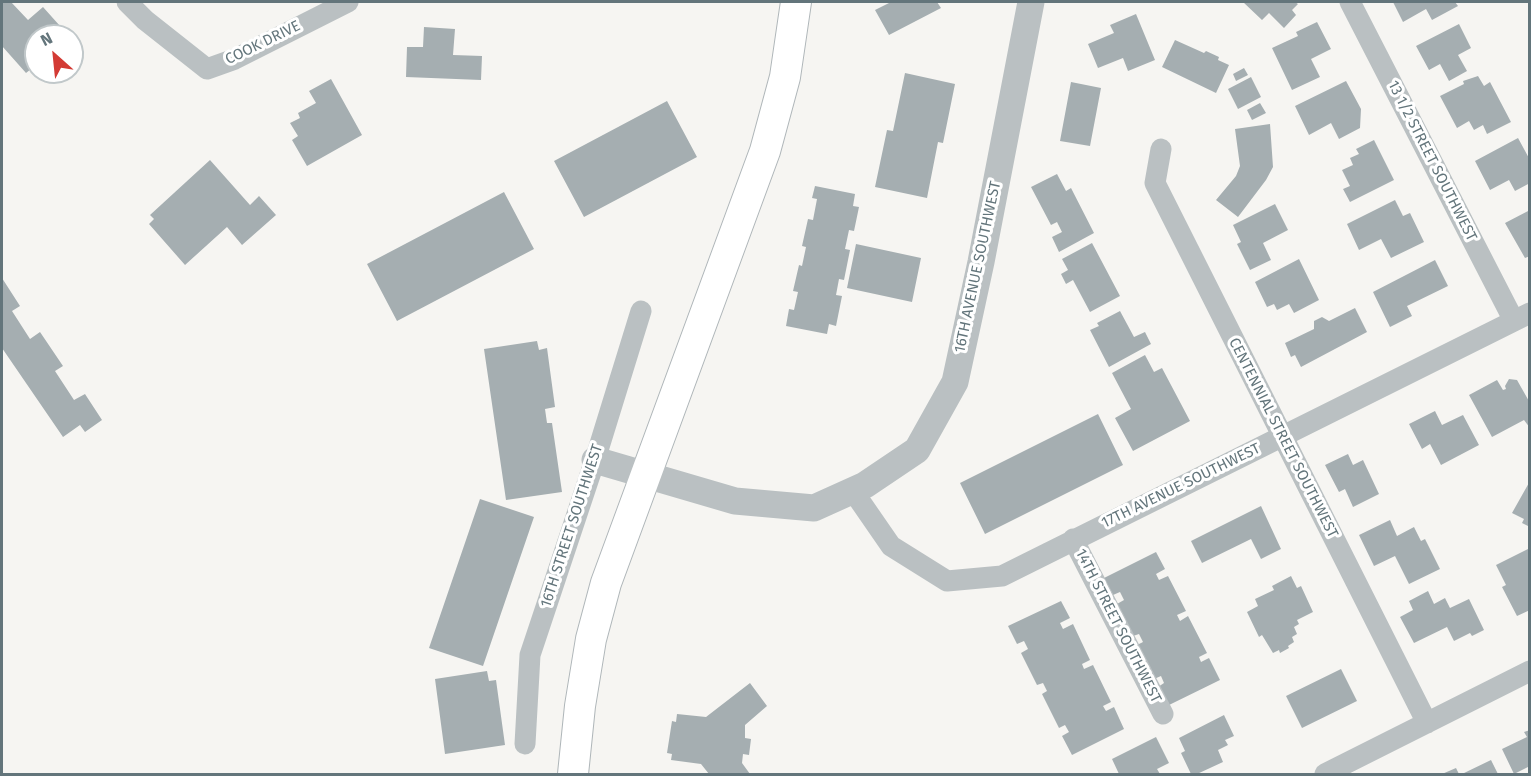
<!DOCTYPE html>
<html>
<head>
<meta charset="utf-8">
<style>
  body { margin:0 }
  #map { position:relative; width:1531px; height:776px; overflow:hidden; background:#f6f5f2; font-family:"Fira Sans",sans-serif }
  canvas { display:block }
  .frame { position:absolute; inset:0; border:3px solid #63757b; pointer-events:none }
  .north { position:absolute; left:24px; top:24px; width:60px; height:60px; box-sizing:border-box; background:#fff; border:2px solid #c1c8ca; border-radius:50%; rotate:333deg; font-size:16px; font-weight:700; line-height:24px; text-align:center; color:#63757b }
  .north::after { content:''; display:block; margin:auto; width:21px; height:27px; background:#d33b35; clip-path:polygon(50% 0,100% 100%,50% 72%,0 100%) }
</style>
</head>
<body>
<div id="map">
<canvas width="1531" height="776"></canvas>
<div class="frame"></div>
<div class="north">N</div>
</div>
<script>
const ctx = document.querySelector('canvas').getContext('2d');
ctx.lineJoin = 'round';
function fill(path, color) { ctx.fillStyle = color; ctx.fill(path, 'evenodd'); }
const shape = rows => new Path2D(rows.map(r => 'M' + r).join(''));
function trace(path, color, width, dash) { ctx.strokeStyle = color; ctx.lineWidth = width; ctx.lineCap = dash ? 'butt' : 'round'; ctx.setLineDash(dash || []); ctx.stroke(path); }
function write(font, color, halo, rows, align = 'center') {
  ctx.font = font + ' "Fira Sans",sans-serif'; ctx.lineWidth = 6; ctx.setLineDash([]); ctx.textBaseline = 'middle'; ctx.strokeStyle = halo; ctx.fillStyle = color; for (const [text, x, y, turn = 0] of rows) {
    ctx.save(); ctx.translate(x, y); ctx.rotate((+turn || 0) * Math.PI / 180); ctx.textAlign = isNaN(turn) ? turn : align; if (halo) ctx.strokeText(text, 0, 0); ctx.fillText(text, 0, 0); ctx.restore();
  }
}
const building = shape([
  [2,2,11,2,28,20,43,7,60,26,48,36,36,36,36,65,26,73,2,46],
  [891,2,937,2,941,8,889,35,875,10],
  [1243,2,1295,2,1298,4,1292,10,1296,15,1284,28,1269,13,1262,20],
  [1393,2,1455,2,1458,6,1432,20,1426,9,1403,22],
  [1136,14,1155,60,1128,71,1123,58,1098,68,1088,44,1114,33,1110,25],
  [1317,22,1331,49,1311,59,1320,77,1292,90,1272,48,1298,36,1296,32],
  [1459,24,1471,48,1458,55,1467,71,1449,81,1440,64,1429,70,1416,46],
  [424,27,455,29,453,55,482,56,481,80,406,77,407,47,423,47],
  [1175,40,1204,53,1206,51,1219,57,1218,60,1229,65,1216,93,1162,67],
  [1244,68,1248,75,1236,81,1233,74],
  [905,73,955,84,943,143,938,142,927,198,875,187,887,130,893,131],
  [1478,76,1484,86,1490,82,1511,122,1487,134,1483,125,1474,130,1469,121,1457,128,1440,96,1464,84,1463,81],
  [1251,77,1261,97,1238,109,1228,89],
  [331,79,362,135,307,166,292,140,298,136,290,123,300,118,298,113,316,103,309,91],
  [1346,81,1361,109,1360,128,1339,139,1331,123,1309,135,1295,106],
  [1071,82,1101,88,1090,146,1060,141],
  [667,101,697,157,584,217,554,161],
  [1260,103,1266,113,1252,120,1247,110],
  [1270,124,1273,167,1266,180,1238,217,1216,200,1236,176,1240,166,1235,129],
  [1518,138,1530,160,1530,183,1515,191,1509,180,1490,190,1475,161],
  [1374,140,1394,180,1350,202,1343,189,1350,186,1342,170,1353,165,1350,158,1359,154,1356,149],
  [210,160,250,205,259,196,276,215,242,245,227,227,185,265,149,224,154,219,150,215],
  [1057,174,1066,191,1071,188,1094,233,1059,252,1052,237,1062,232,1057,222,1051,225,1031,187],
  [815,186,855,194,853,206,859,207,854,231,849,230,845,249,850,250,844,280,839,279,836,295,842,296,836,326,829,324,827,334,786,326,789,309,794,310,798,292,793,291,799,265,802,266,806,247,802,246,808,219,813,220,817,199,812,198],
  [504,192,534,249,397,321,367,264],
  [1395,200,1403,216,1410,213,1424,242,1391,258,1381,239,1359,250,1347,224],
  [1275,204,1288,230,1263,243,1271,260,1250,270,1237,244,1241,242,1233,225],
  [1530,210,1530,256,1525,258,1505,223],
  [1092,243,1120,296,1090,312,1073,280,1066,284,1061,274,1068,270,1062,259],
  [856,244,921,258,912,302,847,288],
  [1299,259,1319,300,1294,313,1289,304,1277,310,1274,304,1267,307,1255,282],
  [1435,260,1448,286,1407,306,1412,316,1390,327,1373,292],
  [2,278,20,306,12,311,30,339,40,332,63,366,55,371,74,400,85,394,102,420,85,432,80,425,63,437,2,348],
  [1355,308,1367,332,1301,367,1295,355,1291,357,1285,343,1314,329,1314,321,1322,317,1329,321],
  [1120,311,1134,337,1145,332,1151,344,1109,367,1090,330,1099,326,1097,323],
  [537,341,539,350,547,348,555,407,545,409,547,423,552,423,562,492,506,500,484,349],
  [1145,355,1154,372,1162,368,1190,421,1133,451,1115,418,1131,409,1112,373],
  [1509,379,1517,380,1530,403,1530,428,1524,420,1492,437,1469,395,1497,380,1503,390,1506,389,1505,386],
  [1435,411,1442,425,1463,415,1479,445,1441,465,1430,444,1422,449,1409,424],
  [1098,414,1123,465,985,534,960,483],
  [1348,454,1353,465,1363,460,1379,494,1353,507,1345,489,1339,492,1325,465],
  [1530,481,1530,527,1522,523,1524,519,1512,513],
  [480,499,534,517,483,666,429,648],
  [1261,506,1281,549,1261,559,1251,539,1202,563,1191,541],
  [1390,520,1397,536,1414,527,1421,541,1425,539,1440,569,1409,584,1395,556,1374,566,1359,535],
  [1530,548,1530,610,1517,616,1502,587,1506,585,1496,565],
  [1156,552,1165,569,1156,574,1159,580,1168,576,1186,611,1177,615,1180,621,1188,616,1207,653,1199,657,1201,662,1209,658,1220,680,1167,706,1158,687,1164,683,1161,676,1154,679,1137,645,1143,642,1139,634,1133,636,1117,604,1124,600,1120,592,1113,595,1104,578],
  [1291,576,1297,588,1301,586,1313,612,1297,620,1299,624,1294,627,1297,634,1292,637,1294,642,1288,646,1289,648,1280,653,1279,650,1273,653,1262,635,1259,637,1247,612,1258,606,1255,599,1274,590,1272,586],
  [1428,591,1434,604,1445,598,1450,608,1469,599,1484,630,1472,636,1470,633,1454,641,1447,627,1414,643,1400,617,1413,610,1409,601],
  [1061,601,1070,618,1060,623,1063,629,1073,624,1090,660,1082,664,1084,669,1093,665,1111,702,1103,706,1106,711,1114,707,1124,729,1072,755,1062,736,1069,732,1065,725,1059,728,1042,694,1047,691,1043,683,1037,685,1021,653,1028,649,1024,641,1017,644,1008,626],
  [1341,669,1357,701,1302,728,1286,696],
  [487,671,489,681,496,680,505,745,445,754,435,679],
  [750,683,767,706,745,725,745,738,751,739,749,755,743,754,742,763,750,774,709,774,701,764,671,760,672,754,667,753,672,721,676,722,677,714,706,717],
  [1224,715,1234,736,1225,740,1228,745,1218,750,1223,762,1197,774,1191,774,1181,753,1185,751,1179,738],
  [1530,730,1530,766,1514,774,1502,749,1527,737,1524,732],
  [1156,737,1169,763,1157,769,1160,774,1119,774,1112,759],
  [1491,760,1498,774,1462,774],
  [1456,768,1459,774,1442,774]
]);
const minor = shape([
  [127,2,145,20,207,69,235,59,348,2],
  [1350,2,1514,321],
  [1161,149,1155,183,1427,723],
  [853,491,891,546,947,581,1002,576,1530,313],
  [1073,539,1163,714],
  [525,744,530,655,595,460,641,311],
  [1325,774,1530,671]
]);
const tertiary = shape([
  [595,460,735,501,814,508,865,485,917,450,955,382,981,262,1031,2]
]);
const secondary = shape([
  [573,774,580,706,591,639,606,583,765,151,785,77,796,2]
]);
const streetNames = [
  ["COOK DRIVE",263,43,-26],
  ["13 1/2 STREET SOUTHWEST",1432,161,63],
  ["16TH AVENUE SOUTHWEST",978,267,-78],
  ["CENTENNIAL STREET SOUTHWEST",1283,438,63],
  ["17TH AVENUE SOUTHWEST",1181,486,-26],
  ["16TH STREET SOUTHWEST",572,526,-72],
  ["14TH STREET SOUTHWEST",1118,626,63]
];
fill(building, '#a5aeb1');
trace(secondary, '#afb6b9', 32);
trace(minor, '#bac0c2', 21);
trace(tertiary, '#bac0c2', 27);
trace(secondary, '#fff', 30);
write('15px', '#63757b', '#fff', streetNames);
</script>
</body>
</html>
